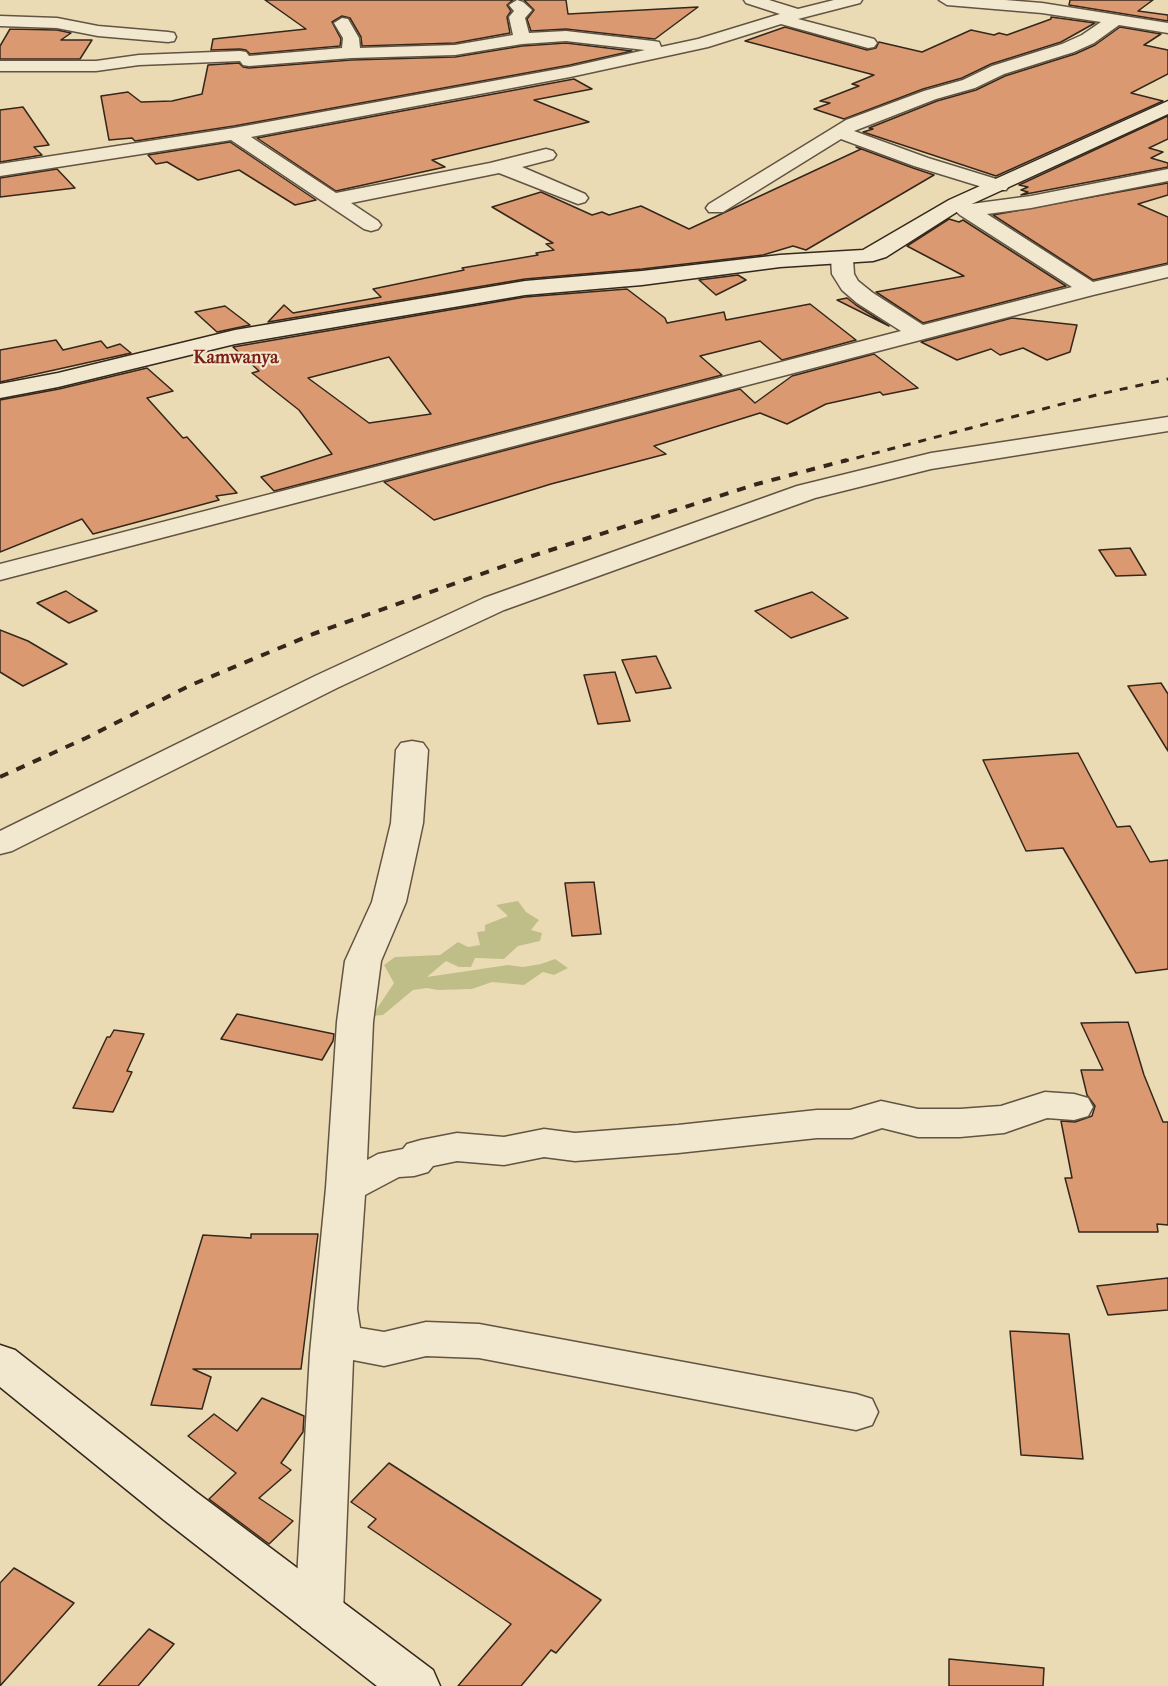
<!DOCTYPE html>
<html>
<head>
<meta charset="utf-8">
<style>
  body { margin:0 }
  canvas { display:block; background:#ebdbb5 }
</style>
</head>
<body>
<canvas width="1168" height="1686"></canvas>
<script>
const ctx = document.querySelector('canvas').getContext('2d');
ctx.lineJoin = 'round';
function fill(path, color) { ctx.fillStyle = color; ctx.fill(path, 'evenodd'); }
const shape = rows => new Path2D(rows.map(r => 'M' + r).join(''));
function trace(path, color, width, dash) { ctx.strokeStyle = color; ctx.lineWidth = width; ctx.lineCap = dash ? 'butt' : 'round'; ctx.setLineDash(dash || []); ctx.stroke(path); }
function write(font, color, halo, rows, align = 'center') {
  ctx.font = font + ' "IM FELL French Canon",serif'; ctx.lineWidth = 4.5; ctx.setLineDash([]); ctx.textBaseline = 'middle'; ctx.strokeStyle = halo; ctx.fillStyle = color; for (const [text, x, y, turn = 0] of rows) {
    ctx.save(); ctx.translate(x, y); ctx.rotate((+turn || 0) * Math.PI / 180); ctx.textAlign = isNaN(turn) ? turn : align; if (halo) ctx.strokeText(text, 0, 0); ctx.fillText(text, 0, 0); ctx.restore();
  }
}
const green = shape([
  [518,901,526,912,539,920,531,930,542,933,540,941,518,946,504,959,475,958,471,967,459,967,446,961,427,977,508,965,523,967,541,964,555,959,568,968,554,975,543,972,524,985,492,982,472,989,438,990,427,988,413,990,383,1015,372,1016,394,983,384,965,395,957,440,955,458,942,468,947,480,945,477,932,485,931,485,925,508,916,496,905]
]);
const building = shape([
  [265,0,513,0,507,5,511,11,507,17,510,33,455,43,362,46,361,37,350,18,342,16,332,22,341,39,340,46,250,54,246,50,240,49,211,50,213,39,306,29,265,0],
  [524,0,566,0,568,14,698,7,655,39,566,29,531,31,527,19,534,10,524,0],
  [1070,0,1153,0,1138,11,1168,15,1168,21,1069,5,1070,0],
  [1051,17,1095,23,1061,42,991,64,962,78,923,89,844,119,814,109,830,103,820,101,859,86,852,84,874,75,745,41,785,27,867,50,876,48,879,42,922,52,971,30,994,35,999,33,1007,35,1051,19,1051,17],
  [1120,27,1161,34,1144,45,1168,50,1168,74,1131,93,1163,101,996,176,863,132,873,129,869,128,937,101,976,90,1005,76,1075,54,1095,45,1120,27],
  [10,29,57,30,71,33,61,40,92,40,80,59,0,59,0,46,10,29],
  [566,43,632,51,570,65,234,126,135,141,132,138,109,140,101,96,128,92,141,102,172,101,202,94,208,65,239,63,243,67,249,68,351,60,455,57,522,46,566,43],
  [574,79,592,89,534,100,589,122,432,160,445,167,336,191,257,138,574,79],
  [23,107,49,145,34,147,42,155,0,162,0,110,23,107],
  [1168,116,1168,139,1149,148,1163,152,1151,158,1168,163,1168,167,1021,195,1028,192,1021,190,1028,187,1019,185,1168,116],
  [230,142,316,200,295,205,239,170,198,180,167,162,156,164,148,155,230,142],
  [856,147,913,168,934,175,806,250,793,246,763,255,642,269,525,279,268,322,284,305,293,313,381,297,373,289,464,270,462,268,538,255,536,253,554,250,546,244,553,243,492,207,541,192,592,215,602,212,609,215,641,206,689,229,861,149,856,147],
  [57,169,75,188,0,197,0,178,57,169],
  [1168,183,1168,195,1138,204,1168,217,1168,263,1093,280,993,215,1168,183],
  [949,219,959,222,963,220,1066,286,923,323,876,292,964,276,907,246,949,219],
  [738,275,746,280,716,295,699,280,738,275],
  [627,289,665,318,667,323,724,312,726,320,810,304,856,340,782,360,760,341,700,356,722,375,274,491,261,477,332,454,299,410,252,373,259,371,233,347,525,297,627,289],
  [389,357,431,414,369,423,308,378,389,357],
  [847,298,856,305,889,326,837,300,847,298],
  [225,306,250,325,217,332,195,312,225,306],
  [1012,318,1077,325,1070,352,1047,360,1023,348,1000,355,991,349,957,360,921,342,1012,318],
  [56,340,63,350,101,341,107,348,120,344,131,353,0,382,0,350,56,340],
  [874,354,918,388,883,395,880,392,826,404,787,424,760,413,654,446,666,454,551,484,434,520,384,482,740,389,755,403,792,376,874,354],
  [147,368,173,391,147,398,183,438,187,437,237,493,216,496,219,500,93,534,82,519,0,552,0,400,59,389,147,368],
  [1130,548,1146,575,1116,576,1099,550,1130,548],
  [66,591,78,599,97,611,69,623,37,603,66,591],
  [812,592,848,618,791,638,755,611,812,592],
  [0,630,28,641,67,664,23,686,0,672,0,630],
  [656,656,671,688,636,693,622,660,656,656],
  [615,672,630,721,598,724,584,675,615,672],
  [1161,683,1168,694,1168,751,1128,686,1161,683],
  [1078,753,1117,827,1130,826,1150,862,1168,860,1168,969,1136,973,1063,848,1026,851,983,760,1078,753],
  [594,882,601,934,572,936,565,883,594,882],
  [237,1014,334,1034,333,1041,322,1060,221,1039,237,1014],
  [1128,1022,1144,1075,1163,1122,1168,1122,1168,1225,1157,1224,1158,1232,1079,1232,1065,1178,1072,1178,1061,1121,1075,1122,1092,1116,1095,1106,1087,1095,1081,1070,1103,1070,1081,1023,1128,1022],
  [114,1030,144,1034,127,1071,132,1072,113,1112,73,1108,107,1037,110,1037,114,1030],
  [251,1234,318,1234,301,1369,193,1369,211,1377,202,1409,151,1405,203,1235,251,1238,251,1234],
  [1168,1278,1168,1310,1108,1315,1097,1286,1168,1278],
  [1010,1331,1069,1334,1083,1459,1021,1455,1010,1331],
  [262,1398,304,1416,303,1432,281,1463,291,1470,259,1498,293,1521,269,1544,209,1499,236,1473,188,1436,214,1414,237,1431,262,1398],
  [389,1463,601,1600,556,1653,551,1650,521,1686,458,1686,511,1624,368,1527,376,1519,351,1502,389,1463],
  [14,1568,74,1603,0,1686,0,1583,14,1568],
  [149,1629,174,1644,138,1686,98,1686,149,1629],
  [949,1659,1044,1668,1043,1686,949,1686,949,1659]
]);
const street = shape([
  [517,0,523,2,532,10,525,18,529,33,566,31,653,41,659,42,661,47,698,39,780,14,746,3,744,0,769,0,798,9,834,0,862,0,860,3,798,19,874,39,877,43,874,47,868,48,781,24,708,47,570,77,251,137,336,193,490,163,546,149,553,151,556,155,553,159,522,167,585,194,588,198,585,202,578,204,499,173,351,203,378,221,381,225,378,229,371,231,364,229,231,140,0,176,0,164,234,128,570,67,645,50,566,41,522,44,455,55,351,58,249,66,243,65,240,61,139,65,96,71,0,71,0,61,96,61,139,55,240,51,246,52,249,56,342,48,343,38,334,23,342,18,348,19,359,38,360,48,455,45,513,35,509,17,514,11,509,5,517,0],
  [939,0,1005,0,1042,3,1168,23,1168,33,1119,25,1094,43,1074,52,1004,74,975,88,936,99,854,131,928,158,1006,182,1009,186,1006,190,992,190,914,166,841,139,723,212,709,212,706,208,709,204,846,120,924,91,963,80,992,66,1062,44,1082,35,1101,22,1042,13,947,5,939,0],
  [0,16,57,18,98,26,168,32,174,33,176,37,174,41,168,42,98,36,57,28,0,26,0,16],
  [1168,169,1168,181,1031,208,987,214,1093,282,1168,265,1168,277,1093,295,0,580,0,564,901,331,857,303,842,290,832,274,831,259,834,254,842,253,850,254,853,259,854,274,858,281,873,293,923,325,1072,287,960,215,950,206,953,202,960,200,971,204,1031,196,1168,169],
  [1168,417,1168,431,931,469,815,498,504,610,337,688,12,851,0,854,0,831,315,676,484,598,797,486,931,453,1168,417],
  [412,741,423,743,428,750,423,823,406,902,381,961,373,1022,367,1160,378,1154,403,1149,407,1144,421,1140,457,1133,504,1137,544,1129,575,1133,678,1125,817,1110,850,1110,881,1101,918,1109,960,1109,1001,1106,1045,1092,1074,1094,1088,1098,1093,1107,1088,1116,1074,1120,1047,1118,1004,1133,960,1137,918,1137,882,1128,852,1138,817,1138,678,1153,575,1161,544,1157,504,1165,457,1161,433,1166,428,1172,414,1176,399,1177,365,1195,357,1309,360,1328,384,1332,426,1322,479,1324,856,1394,872,1399,878,1412,872,1425,856,1430,479,1358,426,1356,384,1366,353,1360,343,1613,336,1628,319,1634,302,1628,295,1613,310,1353,326,1188,337,1022,345,961,372,902,391,823,396,750,401,743,412,741]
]);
const secondary = shape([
  [1168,101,1168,114,963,208,886,257,873,261,780,267,642,285,525,295,235,344,58,387,0,398,0,384,58,373,235,330,525,281,642,271,780,255,863,250,949,200,1168,101],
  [0,1345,15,1350,196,1492,433,1670,440,1686,377,1686,164,1520,0,1387,0,1345]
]);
const railFar1 = shape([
  [841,462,1100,394,1168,379]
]);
const rail = shape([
  [0,777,86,738,191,685,313,634,532,556,757,484,847,460]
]);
const farNeighbourhoodnames = [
  ["Kamwanya",236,359]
];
fill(green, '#c0be88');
fill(building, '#db9971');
trace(building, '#34271b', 1.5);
trace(street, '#625442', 3);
trace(secondary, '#34271b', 3);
fill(street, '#f2e8cf');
fill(secondary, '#f2e8cf');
trace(railFar1, '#34271b', 3, [8, 8]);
trace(rail, '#34271b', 4, [9, 9]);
write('bold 18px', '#7a1f14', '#f2e8cf', farNeighbourhoodnames);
</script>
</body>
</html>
